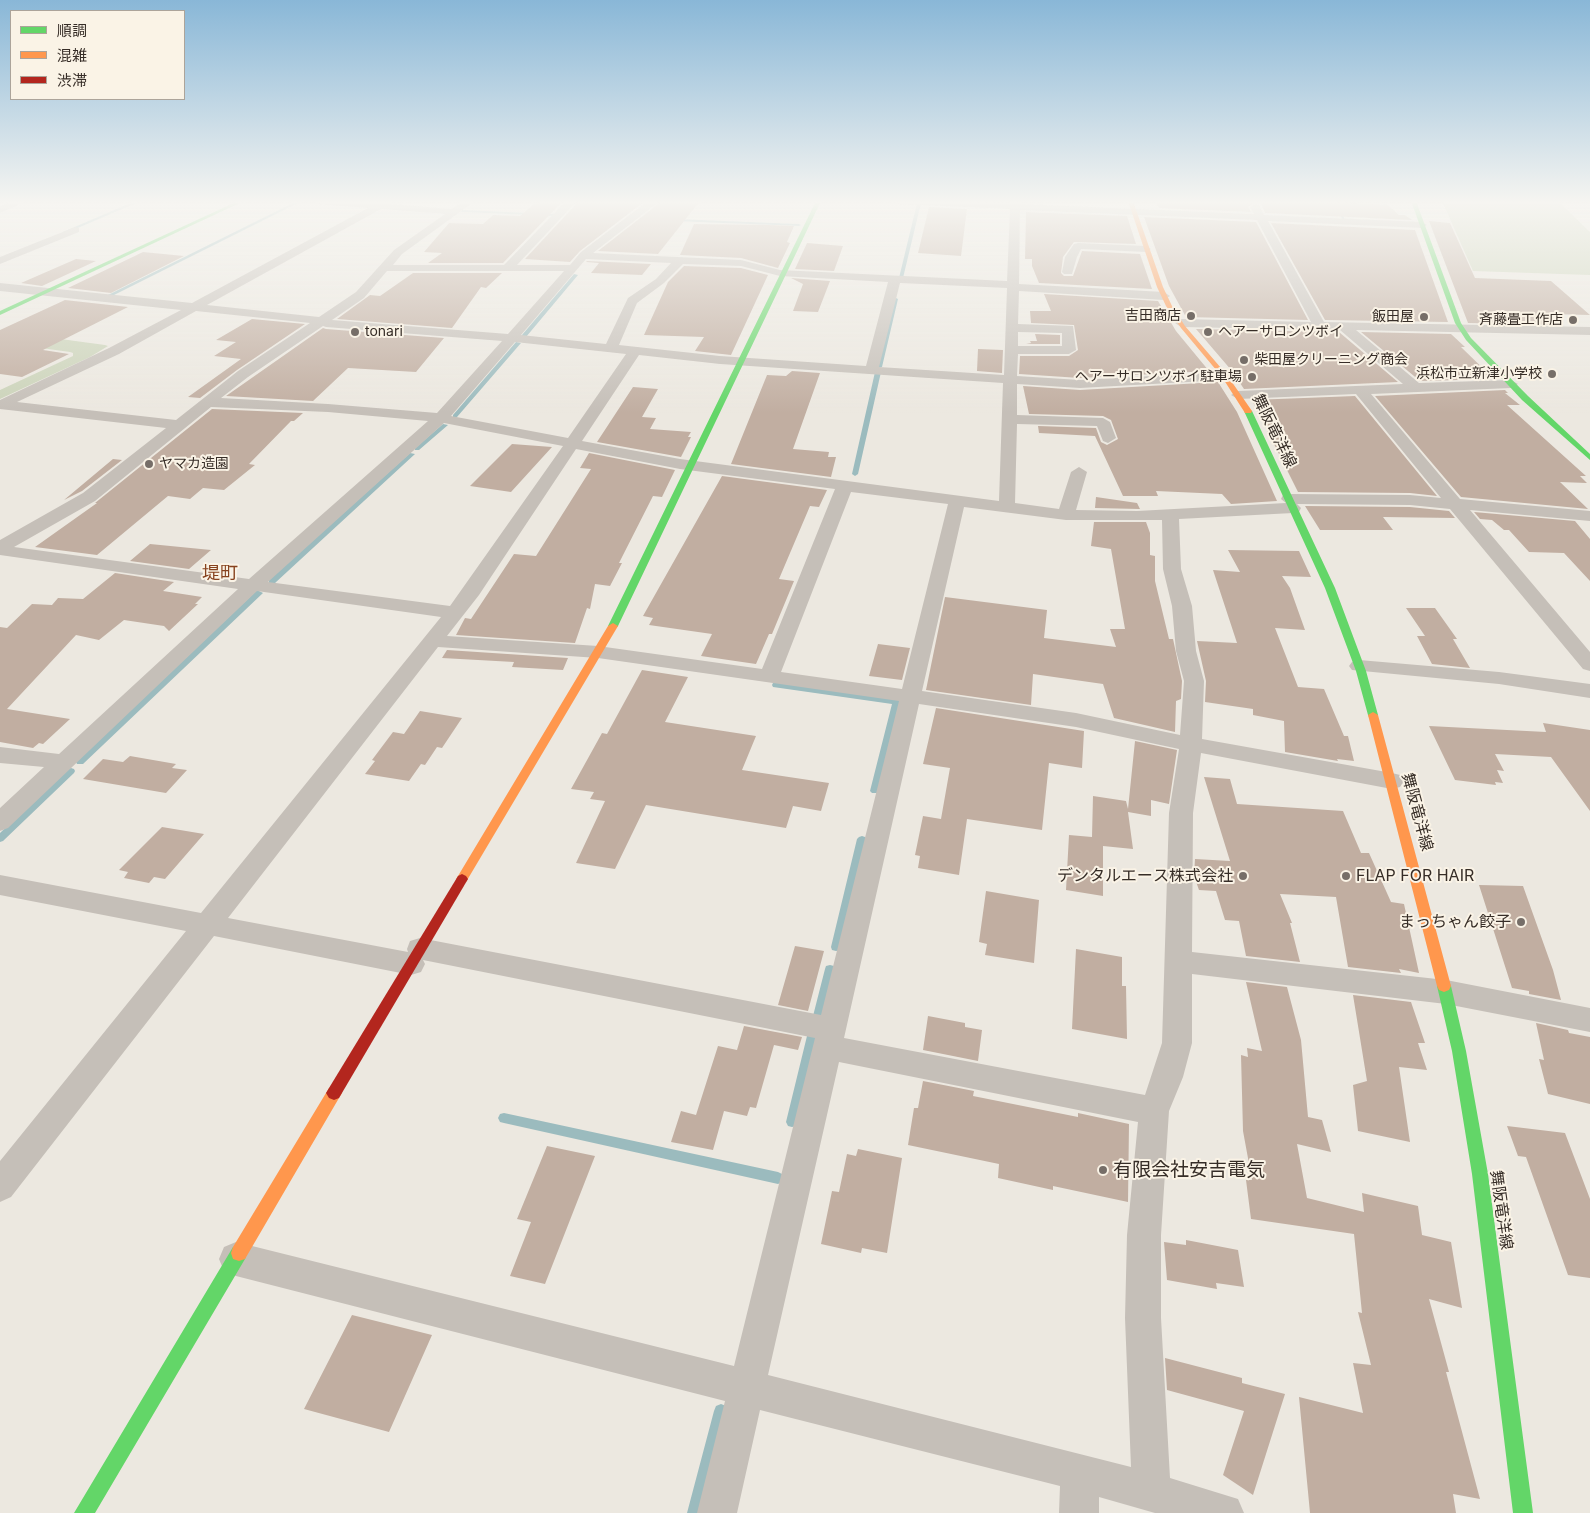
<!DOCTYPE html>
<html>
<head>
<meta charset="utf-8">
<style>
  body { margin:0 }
  #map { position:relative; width:1590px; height:1513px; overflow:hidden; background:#ece8e0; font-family:Inter,"Noto Sans JP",sans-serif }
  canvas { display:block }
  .legend { position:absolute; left:10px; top:10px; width:175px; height:90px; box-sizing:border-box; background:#faf3e6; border:1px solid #aca49a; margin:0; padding:6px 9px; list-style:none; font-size:15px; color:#362d27 }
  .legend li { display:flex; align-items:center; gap:10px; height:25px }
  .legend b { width:25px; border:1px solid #aca49a }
</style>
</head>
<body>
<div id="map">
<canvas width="1590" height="1513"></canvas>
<ul class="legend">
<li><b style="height:6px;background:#63d668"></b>順調</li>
<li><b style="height:6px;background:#ff974d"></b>混雑</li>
<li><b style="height:6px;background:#b3261e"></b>渋滞</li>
</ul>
</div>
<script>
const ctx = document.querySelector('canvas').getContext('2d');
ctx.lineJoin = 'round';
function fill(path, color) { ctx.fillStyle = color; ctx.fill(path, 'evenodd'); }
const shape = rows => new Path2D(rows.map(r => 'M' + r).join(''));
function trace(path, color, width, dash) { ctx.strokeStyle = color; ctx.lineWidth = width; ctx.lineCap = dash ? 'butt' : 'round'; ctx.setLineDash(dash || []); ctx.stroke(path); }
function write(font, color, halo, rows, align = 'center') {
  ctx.font = font + ' Inter,"Noto Sans JP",sans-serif'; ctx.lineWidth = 4; ctx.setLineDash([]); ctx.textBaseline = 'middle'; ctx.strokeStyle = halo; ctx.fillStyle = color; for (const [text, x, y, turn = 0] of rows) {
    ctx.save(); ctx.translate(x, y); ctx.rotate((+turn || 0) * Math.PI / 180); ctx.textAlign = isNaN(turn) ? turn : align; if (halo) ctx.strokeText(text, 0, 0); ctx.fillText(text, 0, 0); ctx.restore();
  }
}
const green = shape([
  [1442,201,1558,201,1590,232,1590,275,1473,271],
  [31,335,105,345,108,346,90,357,0,399,0,390,73,356,73,353,70,352,12,344]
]);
const stream = shape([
  [135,201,141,201,66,233,63,232,135,201],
  [297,201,302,201,112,296,108,295,297,201],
  [1330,201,1334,201,1346,221,1344,221,1330,201],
  [919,202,921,203,903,278,901,279,899,278,917,203,919,202],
  [462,210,555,214,557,215,555,216,461,212,462,210],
  [675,219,799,224,801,225,799,226,674,221,675,219],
  [574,274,578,275,526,337,522,337,522,335,574,274],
  [896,298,898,299,882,367,877,368,894,299,896,298],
  [516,342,521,343,457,417,453,417,453,415,516,342],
  [878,370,881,372,858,474,855,476,852,474,875,372,878,370],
  [443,424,448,425,419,450,415,450,415,448,443,424],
  [410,453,415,454,275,583,269,583,269,579,410,453],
  [256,591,259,591,263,593,83,764,77,764,76,762,77,760,256,591],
  [777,680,781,683,900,700,901,702,878,793,872,793,870,791,892,704,773,687,772,685,773,683,777,680],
  [71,768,74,769,75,771,74,773,3,841,0,842,0,833,68,769,71,768],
  [862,836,865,837,867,839,841,947,840,950,836,951,832,950,831,947,857,839,859,837,862,836],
  [830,965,834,966,835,969,825,1016,823,1019,819,1021,815,1019,813,1016,825,969,826,966,830,965],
  [813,1031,817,1033,819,1036,798,1122,796,1126,792,1127,788,1126,786,1122,807,1036,809,1033,813,1031],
  [504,1113,778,1172,782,1174,784,1178,782,1182,778,1184,504,1123,500,1122,498,1118,500,1114,504,1113],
  [721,1404,726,1406,728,1411,703,1513,687,1513,714,1411,716,1406,721,1404]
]);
const building = shape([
  [542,201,563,201,503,263,428,263,442,253,424,252,449,223,483,224,493,215,520,216,534,204],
  [579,201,645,201,580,251,570,262,525,259],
  [662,201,700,201,658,254,598,251],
  [1156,201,1312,201,1388,205,1399,215,1405,215,1412,220,1265,213,1261,204,1255,202,1248,207,1251,212,1159,208],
  [929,207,967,209,961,256,918,253],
  [1026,212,1127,216,1136,244,1074,242,1063,257,1061,273,1064,276,1073,276,1082,251,1140,254,1152,289,1039,283,1032,266,1032,259,1025,259],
  [1144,217,1256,222,1308,320,1186,317,1169,286],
  [1429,221,1450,223,1475,278,1551,281,1590,315,1549,314,1562,325,1468,323],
  [1271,223,1415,230,1448,322,1325,320],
  [694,224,770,225,794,226,787,242,790,243,778,268,741,258,680,255],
  [807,243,843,246,834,271,795,269],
  [143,252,184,256,111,293,68,288],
  [76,259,96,261,42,286,21,283],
  [587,261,651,264,642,275,591,273,599,263,586,262],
  [684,266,741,268,768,275,731,355,695,351,704,337,644,335,668,282],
  [413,273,502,273,486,288,481,287,452,328,337,319,370,295,380,296],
  [791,278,830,281,818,312,793,311,803,284],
  [1044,294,1158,301,1176,331,1209,371,1080,378,1019,374,1020,356,1069,356,1078,350,1074,325,1031,323,1030,311,1051,311],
  [65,300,128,307,43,350,69,354,22,377,0,374,0,330],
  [252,319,305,324,237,370,200,398,188,397,241,359,214,356,236,342,216,340],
  [323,328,326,329,444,338,416,372,348,368,313,401,226,396],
  [1196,329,1339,332,1398,382,1244,389,1232,371],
  [1361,332,1451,334,1465,347,1461,347,1494,379,1420,381],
  [1035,334,1060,335,1060,344,1026,344,1031,343,1030,341,1037,341],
  [978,349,1003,350,1002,373,977,371],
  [792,371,820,373,793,449,829,452,828,457,836,457,831,477,731,464,767,375,786,376],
  [1218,382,1237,412,1277,501,1231,504,1222,494,1156,491,1158,496,1123,496,1095,436,1039,433,1038,426,1096,428,1101,442,1107,445,1118,439,1111,420,1103,416,1029,414,1023,386,1080,390],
  [633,387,658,389,642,417,656,418,650,429,691,432,688,437,691,437,681,457,597,442],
  [1505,390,1508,393,1505,393,1520,405,1507,405,1586,476,1580,476,1587,483,1560,482,1588,509,1461,497,1375,396],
  [1355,396,1437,496,1410,493,1298,492,1252,400],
  [212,409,303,413,294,421,291,421,249,464,255,465,224,490,203,488,190,499,168,496,97,555,35,547,97,503,95,503],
  [512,444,552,447,511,492,470,486],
  [589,453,675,470,662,497,653,496,619,563,622,563,610,586,595,584,590,609,587,608,575,643,456,635,465,618,471,619,514,554,536,556,591,469,580,468],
  [113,459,122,460,82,491,64,500],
  [722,476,827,490,819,507,810,506,779,579,794,581,772,634,769,634,756,664,701,656,712,634,649,625,653,618,643,616],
  [1096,497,1137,503,1140,509,1095,508],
  [1305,506,1410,507,1449,511,1455,518,1383,517,1393,530,1320,530],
  [1474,512,1575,521,1590,539,1590,581,1564,553,1529,552,1509,530,1504,530,1492,520,1480,519],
  [1094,522,1146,522,1150,533,1150,555,1155,556,1155,581,1169,639,1173,639,1182,681,1181,699,1176,701,1175,732,1114,718,1103,684,1033,674,1031,705,926,690,945,597,1047,610,1044,638,1116,647,1110,629,1125,629,1111,549,1091,546],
  [150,544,211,550,189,569,130,561],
  [1228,550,1299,551,1311,577,1282,576,1290,588,1305,630,1275,628,1298,687,1324,689,1344,736,1348,736,1354,761,1337,759,1338,761,1285,752,1284,721,1253,715,1253,709,1205,702,1206,681,1197,641,1237,643,1213,570,1240,572],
  [115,573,174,582,163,591,202,597,195,604,198,604,169,631,164,626,124,620,99,640,76,635,7,709,70,719,43,744,39,743,33,748,0,742,0,627,7,628,32,604,52,605,58,598,83,599],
  [1406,608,1435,608,1457,639,1453,639,1470,668,1432,664,1417,636,1425,636],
  [878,644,910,648,902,680,869,676],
  [447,650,568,658,563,670,512,667,514,662,442,658],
  [642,670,688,677,665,722,756,736,742,770,829,783,821,811,793,806,786,828,646,805,615,869,576,863,605,801,590,799,594,792,571,789,602,733,607,734],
  [936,708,1084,731,1082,768,1049,763,1042,830,967,819,959,875,918,868,920,856,915,855,923,816,941,819,950,768,923,764],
  [420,711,462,718,442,748,437,747,425,765,421,764,409,781,365,774,375,761,372,760,393,732,404,734],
  [1543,723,1590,730,1590,811,1551,757,1495,754,1504,771,1497,770,1503,783,1495,782,1496,785,1455,780,1429,726,1546,732],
  [1135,741,1177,750,1169,804,1151,800,1151,816,1128,812,1133,849,1103,846,1103,896,1066,890,1069,835,1092,837,1093,796,1126,801,1128,809],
  [130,756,176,764,172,768,187,770,166,793,83,779,103,759,123,762],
  [1204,777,1230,779,1237,804,1343,811,1361,853,1369,853,1391,902,1404,904,1419,973,1399,969,1401,973,1348,967,1336,897,1280,894,1292,923,1290,923,1300,962,1246,956,1239,921,1225,920,1216,891,1199,890,1194,876,1195,859,1230,861],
  [162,827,204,834,165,879,154,877,149,883,124,878,128,872,119,870],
  [1479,885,1523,886,1553,970,1561,1000,1529,994,1529,991,1512,988],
  [986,891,1039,900,1034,963,985,955,987,944,979,942],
  [795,946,824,951,808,1011,778,1005],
  [1076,949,1122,957,1122,986,1126,986,1127,1039,1072,1029],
  [1246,982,1287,987,1301,1040,1308,1117,1322,1120,1331,1152,1297,1144,1307,1198,1364,1212,1362,1193,1418,1206,1422,1235,1451,1242,1462,1308,1429,1299,1449,1372,1446,1372,1480,1499,1453,1494,1456,1513,1310,1513,1299,1397,1363,1413,1353,1363,1371,1365,1358,1312,1362,1313,1354,1234,1251,1219,1246,1180,1252,1180,1243,1131,1241,1055,1248,1057,1247,1048,1262,1051],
  [1353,995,1411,1002,1425,1043,1418,1043,1427,1070,1399,1067,1410,1142,1358,1131,1353,1085,1367,1081],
  [928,1016,965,1023,965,1027,982,1030,978,1061,923,1050],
  [1536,1023,1568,1030,1569,1033,1590,1037,1590,1104,1548,1094,1539,1059,1544,1060],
  [744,1026,802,1037,798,1050,774,1045,756,1108,750,1107,747,1116,724,1111,713,1150,671,1142,681,1111,696,1115,718,1046,737,1050],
  [923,1081,974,1091,973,1096,1078,1117,1078,1113,1129,1124,1128,1202,1053,1186,1053,1190,998,1178,999,1164,908,1145,914,1108,918,1108],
  [1507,1126,1565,1133,1590,1199,1590,1278,1568,1275,1526,1157,1518,1156],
  [547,1146,595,1156,545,1284,510,1276,531,1222,517,1219],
  [858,1149,902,1158,887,1253,862,1248,861,1253,821,1244,832,1191,839,1192,847,1154,856,1156],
  [1186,1240,1238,1250,1244,1287,1216,1283,1217,1289,1167,1280,1164,1242,1186,1245],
  [352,1315,432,1335,389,1432,304,1409],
  [1165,1358,1242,1378,1242,1383,1285,1394,1253,1495,1223,1475,1244,1411,1167,1390]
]);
const street = shape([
  [13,201,27,201,0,213,0,206,13,201],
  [315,201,393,201,390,204,452,209,463,201,475,201,402,254,393,265,504,265,566,201,577,201,517,265,570,265,581,252,648,201,660,201,593,253,741,260,780,270,1007,281,1010,209,899,204,894,201,1010,203,1010,201,1020,201,1020,204,1254,214,1250,207,1255,204,1259,205,1264,215,1422,222,1427,225,1422,228,1268,221,1324,322,1590,327,1590,335,1356,330,1419,383,1511,380,1518,384,1511,388,1371,394,1460,499,1590,511,1590,521,1470,510,1590,652,1590,671,1583,669,1450,509,1410,505,1297,504,1301,508,1299,512,1293,513,1179,519,1181,569,1192,606,1196,651,1204,681,1202,739,1392,773,1400,775,1404,781,1400,787,1392,789,1201,753,1193,813,1192,952,1446,980,1590,1008,1590,1032,1446,1004,1192,974,1192,1043,1183,1077,1169,1111,1161,1235,1161,1318,1170,1478,1238,1499,1244,1513,1155,1513,1099,1497,1099,1513,1059,1513,1060,1486,760,1410,737,1513,697,1513,725,1401,236,1276,224,1271,219,1259,224,1247,236,1242,734,1366,815,1038,423,960,425,964,421,972,411,975,214,936,11,1197,0,1202,0,1161,186,931,0,895,0,875,201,913,441,617,257,591,8,828,0,831,0,808,44,767,0,763,0,747,59,754,238,589,0,555,0,540,83,493,166,428,0,409,0,400,109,348,181,310,0,291,0,283,192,303,368,208,320,204,315,201],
  [381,209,445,214,394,250,356,292,319,317,207,305,381,209],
  [1020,210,1257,220,1311,322,1181,319,1175,323,1181,327,1340,330,1403,384,1238,391,1231,395,1238,399,1356,394,1441,498,1410,495,1289,494,1283,495,1281,499,1286,503,1137,511,1076,510,1087,472,1079,467,1071,472,1059,509,1015,503,1017,424,1097,426,1103,441,1108,443,1116,438,1110,422,1103,418,1017,415,1017,384,1080,388,1225,380,1232,376,1225,372,1080,380,1017,376,1018,354,1069,354,1076,350,1073,326,1018,324,1019,291,1164,300,1170,296,1164,292,1019,284,1020,210],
  [586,259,671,263,656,279,628,298,606,344,521,335,586,259],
  [683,264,741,266,780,276,888,282,866,366,720,356,619,345,637,303,664,283,683,264],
  [387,271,564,271,508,334,332,320,364,298,387,271],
  [900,283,1007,288,1004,375,879,367,900,283],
  [196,311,310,323,238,371,176,420,17,402,119,354,196,311],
  [323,326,326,327,502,341,437,413,328,404,221,398,248,377,323,326],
  [1018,332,1062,333,1062,346,1018,346,1018,332],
  [515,342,626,354,568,438,451,416,515,342],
  [639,355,720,364,1003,383,999,501,680,459,582,441,639,355],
  [211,407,328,412,428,421,249,579,14,547,95,501,211,407],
  [444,423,563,446,450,606,268,582,444,423],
  [576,449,680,469,835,489,762,669,598,646,447,636,479,595,576,449],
  [851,492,948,504,902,689,781,672,851,492],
  [964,507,1066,520,1162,520,1163,569,1172,606,1176,651,1184,681,1180,735,1076,713,922,691,964,507],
  [438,647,598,658,899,701,821,1015,420,938,410,941,407,949,408,952,228,918,438,647],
  [919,704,1076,727,1179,749,1169,813,1162,1043,1145,1095,844,1038,919,704],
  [839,1062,1138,1122,1127,1235,1125,1318,1131,1467,768,1375,839,1062],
  [75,227,79,228,79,232,0,264,0,257,75,227],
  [1078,243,1146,246,1151,249,1146,252,1081,249,1077,257,1072,274,1064,274,1062,272,1065,257,1074,244,1078,243],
  [1359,660,1499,672,1590,684,1590,698,1499,684,1352,670,1349,666,1352,662,1359,660]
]);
const fast = shape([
  [238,201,244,201,0,315,0,311,238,201],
  [816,201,821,201,618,626,616,628,610,628,608,626,816,201],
  [1411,201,1416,201,1461,323,1471,338,1528,396,1590,454,1590,460,1522,400,1466,340,1455,323,1411,201],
  [1245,409,1252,411,1335,588,1366,671,1378,715,1377,717,1369,717,1368,715,1356,671,1325,588,1244,411,1245,409],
  [1444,980,1449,982,1451,986,1466,1051,1488,1174,1533,1513,1513,1513,1472,1174,1452,1051,1437,986,1439,982,1444,980],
  [239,1245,245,1247,247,1253,245,1259,95,1513,74,1513,233,1247,239,1245]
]);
const slow = shape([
  [1128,201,1133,201,1163,287,1172,306,1185,326,1227,375,1252,411,1251,413,1245,413,1222,377,1181,328,1166,306,1157,287,1128,201],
  [613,623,618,626,466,882,458,882,456,879,458,876,608,626,613,623],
  [1373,712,1378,715,1451,986,1449,990,1444,992,1439,990,1437,986,1368,715,1373,712],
  [334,1086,339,1088,342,1093,339,1098,245,1259,239,1261,233,1259,231,1253,233,1247,329,1088,334,1086]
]);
const jam = shape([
  [462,874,466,876,468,879,339,1098,334,1100,329,1098,326,1093,329,1088,458,876,462,874]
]);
const markers = [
  [1191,316,5,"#766e68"],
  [1424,317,5,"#766e68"],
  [1573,320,5,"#766e68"],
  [355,332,5,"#766e68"],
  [1208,332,5,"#766e68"],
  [1244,360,5,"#766e68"],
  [1552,374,5,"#766e68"],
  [1252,377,5,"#766e68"],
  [149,464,5,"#766e68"],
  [1243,876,5,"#766e68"],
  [1346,876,5,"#766e68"],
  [1521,922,5,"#766e68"],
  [1103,1170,5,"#766e68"]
];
const farPoinames = [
  ["吉田商店",1181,316],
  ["飯田屋",1414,317],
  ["斉藤畳工作店",1563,320],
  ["tonari",365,332,"left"],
  ["ヘアーサロンツボイ",1218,332,"left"],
  ["柴田屋クリーニング商会",1254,360,"left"],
  ["浜松市立新津小学校",1542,374],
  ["ヘアーサロンツボイ駐車場",1242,377],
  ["ヤマカ造園",159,464,"left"]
];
const streetNames = [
  ["舞阪竜洋線",1274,431,64],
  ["舞阪竜洋線",1417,812,75],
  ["舞阪竜洋線",1501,1210,82]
];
const poiNames = [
  ["デンタルエース株式会社",1233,876],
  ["FLAP FOR HAIR",1356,876,"left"],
  ["まっちゃん餃子",1511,922]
];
const neighbourhoodNames = [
  ["堤町",220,574]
];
const nearPoinames = [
  ["有限会社安吉電気",1113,1170]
];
fill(green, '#cbd3b9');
fill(stream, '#9bbbbe');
fill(building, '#c1aea1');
fill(street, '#c5bfb8');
fill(fast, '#63d668');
fill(slow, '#ff974d');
fill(jam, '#b3261e');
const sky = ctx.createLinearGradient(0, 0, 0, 413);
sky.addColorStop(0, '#89b7d7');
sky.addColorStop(0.49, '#f6f5f1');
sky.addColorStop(1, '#f6f5f100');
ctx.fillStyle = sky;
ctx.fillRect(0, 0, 1590, 413);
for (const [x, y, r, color] of markers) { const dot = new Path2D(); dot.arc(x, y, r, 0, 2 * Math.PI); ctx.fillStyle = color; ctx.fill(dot); trace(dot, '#faf3e6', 2); }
write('14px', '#362d27', '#faf3e6', farPoinames, 'right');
write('16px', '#362d27', '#faf3e6', streetNames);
write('16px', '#362d27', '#faf3e6', poiNames, 'right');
write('18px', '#87421e', '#faf3e6', neighbourhoodNames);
write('19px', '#362d27', '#faf3e6', nearPoinames, 'left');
</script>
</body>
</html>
